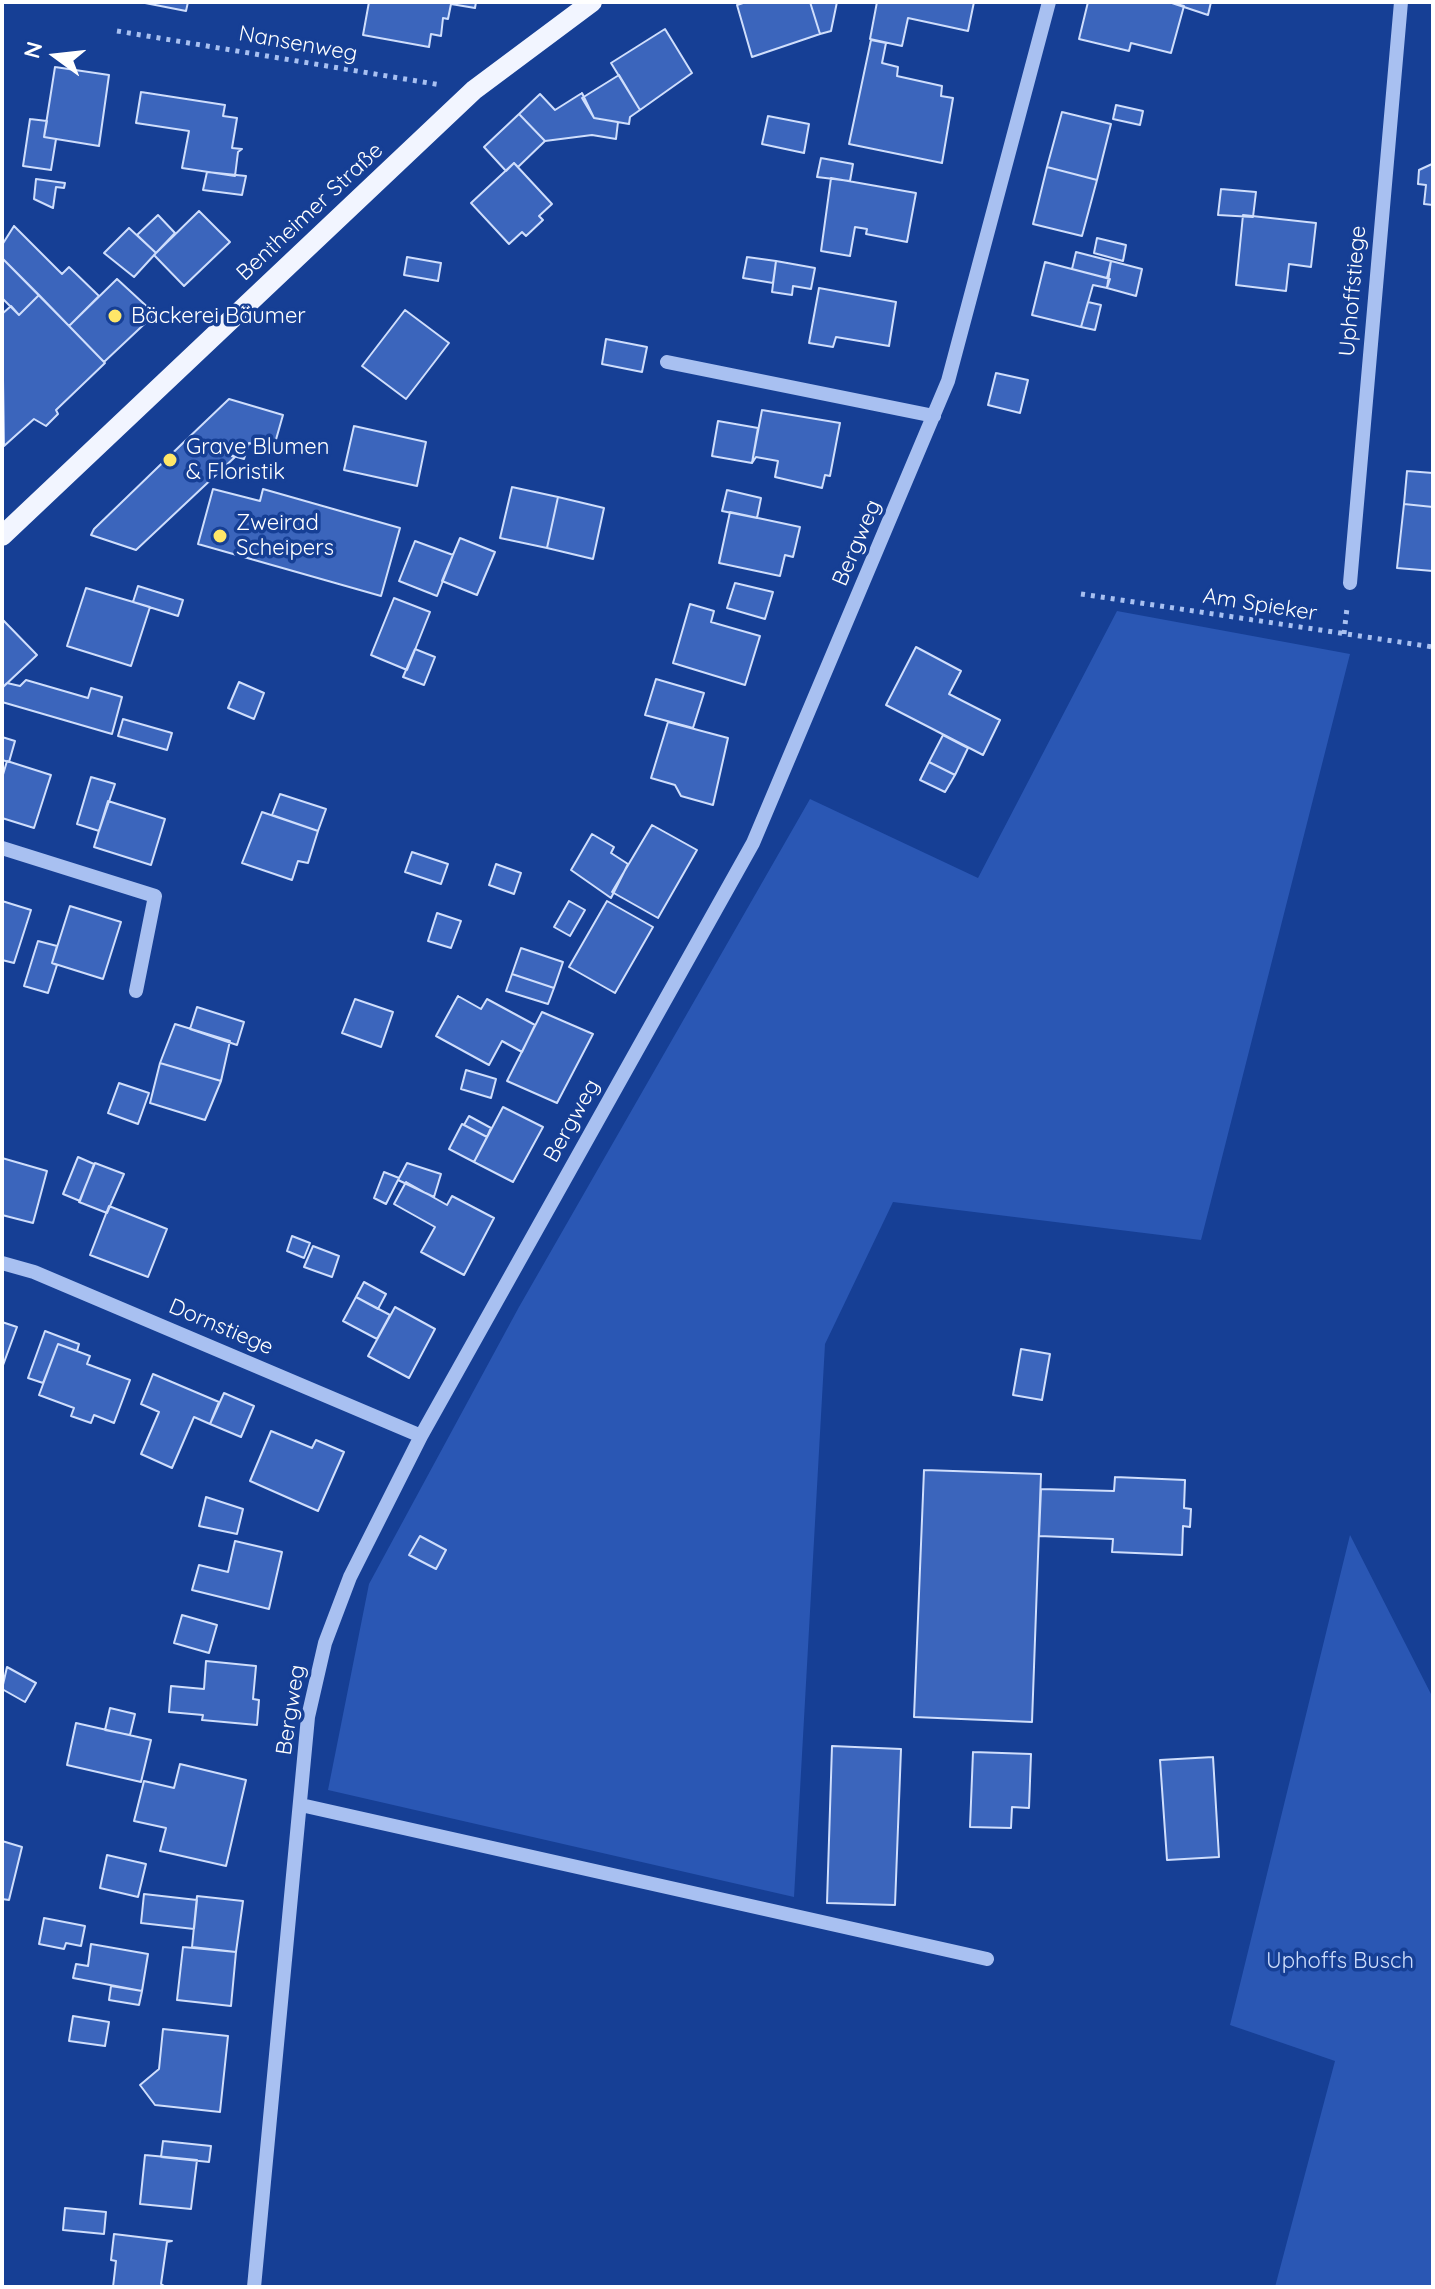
<!DOCTYPE html>
<html>
<head>
<meta charset="utf-8">
<style>
  body { margin:0 }
  #map { position:relative; width:1435px; height:2289px; overflow:hidden; background:#163f95; font-family:Quicksand,sans-serif }
  canvas { display:block }
  .frame { position:absolute; inset:0; border:4px solid #fff; pointer-events:none }
  .north { position:absolute; left:16px; top:16px; width:80px; height:80px; -webkit-text-stroke:6px #163f95; paint-order:stroke; rotate:285deg; font-size:22px; font-weight:700; line-height:32px; text-align:center; color:#fff }
  .north::after { content:''; display:block; margin:auto; width:28px; height:36px; background:#fff; clip-path:polygon(50% 0,100% 100%,50% 72%,0 100%) }
</style>
</head>
<body>
<div id="map">
<canvas width="1435" height="2289"></canvas>
<div class="frame"></div>
<div class="north">N</div>
</div>
<script>
const ctx = document.querySelector('canvas').getContext('2d');
ctx.lineJoin = 'round';
function fill(path, color) { ctx.fillStyle = color; ctx.fill(path, 'evenodd'); }
const shape = rows => new Path2D(rows.map(r => 'M' + r).join(''));
function trace(path, color, width, dash) { ctx.strokeStyle = color; ctx.lineWidth = width; ctx.lineCap = dash ? 'butt' : 'round'; ctx.setLineDash(dash || []); ctx.stroke(path); }
function write(font, color, halo, rows, align = 'center') {
  ctx.font = font + ' Quicksand,sans-serif'; ctx.lineWidth = 7; ctx.setLineDash([]); ctx.textBaseline = 'middle'; ctx.strokeStyle = halo; ctx.fillStyle = color; for (const [text, x, y, turn = 0] of rows) {
    ctx.save(); ctx.translate(x, y); ctx.rotate((+turn || 0) * Math.PI / 180); ctx.textAlign = isNaN(turn) ? turn : align; if (halo) ctx.strokeText(text, 0, 0); ctx.fillText(text, 0, 0); ctx.restore();
  }
}
const green = shape([
  [1117,611,1350,654,1201,1240,893,1202,825,1344,794,1897,328,1790,369,1584,519,1307,810,799,978,878],
  [1350,1535,1433,1698,1433,2287,1275,2287,1335,2061,1230,2025]
]);
const building = shape([
  [140,2,188,2,186,11,140,2],
  [369,2,476,2,475,8,451,4,448,19,443,18,441,36,431,34,429,47,363,35,369,2],
  [746,2,810,2,820,34,752,57,737,5,746,2],
  [810,2,837,2,831,31,820,34,810,2],
  [877,2,974,2,968,31,908,18,902,46,870,39,877,2],
  [1088,2,1169,2,1184,6,1171,53,1131,43,1129,51,1079,39,1088,2],
  [1169,2,1211,2,1208,15,1169,2],
  [665,29,692,73,640,110,611,63,665,29],
  [871,40,886,43,882,63,898,67,897,76,942,86,941,96,953,98,942,163,849,144,871,40],
  [55,67,109,75,99,146,44,137,55,67],
  [619,75,640,110,630,117,629,124,594,118,582,98,619,75],
  [141,92,225,105,223,116,237,118,232,148,242,149,238,152,235,176,182,168,189,131,136,123,141,92],
  [582,93,594,118,618,122,616,139,592,135,545,141,519,114,540,94,555,110,582,93],
  [1116,105,1143,111,1140,125,1113,119,1116,105],
  [1062,112,1111,124,1097,180,1047,167,1062,112],
  [519,114,545,141,518,167,514,163,506,171,484,147,519,114],
  [768,116,809,124,804,153,762,144,768,116],
  [30,119,47,121,44,137,56,139,51,170,23,166,30,119],
  [1433,151,1433,205,1424,204,1426,185,1418,184,1419,170,1432,164,1433,151],
  [821,158,853,164,850,181,817,177,821,158],
  [514,163,552,204,539,216,543,220,526,236,522,232,509,244,471,203,514,163],
  [1047,167,1097,180,1082,236,1033,224,1047,167],
  [207,172,246,176,242,195,203,190,207,172],
  [831,178,916,193,907,242,866,234,867,229,855,227,850,256,821,251,831,178],
  [36,179,65,183,64,188,56,187,53,208,34,199,36,179],
  [1221,189,1256,192,1253,217,1218,215,1221,189],
  [199,211,230,242,184,286,154,255,199,211],
  [158,215,175,233,156,253,137,235,158,215],
  [1243,215,1316,223,1311,267,1289,264,1286,291,1236,285,1243,215],
  [14,226,62,274,69,267,99,296,69,326,2,258,2,245,14,226],
  [129,228,156,253,134,277,104,253,129,228],
  [1097,238,1126,245,1123,261,1094,253,1097,238],
  [1076,252,1111,261,1107,278,1072,269,1076,252],
  [407,257,441,263,438,281,404,275,407,257],
  [747,257,776,261,773,283,743,278,747,257],
  [2,258,39,295,19,315,2,298,2,258],
  [776,261,815,268,811,289,793,286,792,295,772,292,776,261],
  [1111,261,1142,269,1136,296,1107,288,1111,261],
  [1045,262,1110,279,1107,288,1093,285,1081,327,1032,315,1045,262],
  [117,279,155,314,104,362,69,326,117,279],
  [819,288,896,302,889,346,836,337,833,347,809,343,819,288],
  [39,295,105,363,56,410,58,414,46,426,34,419,4,446,2,314,11,306,19,315,39,295],
  [1088,302,1101,305,1095,330,1081,327,1088,302],
  [405,310,449,343,406,399,362,366,405,310],
  [606,339,647,347,642,372,602,364,606,339],
  [996,373,1028,380,1020,413,988,405,996,373],
  [229,399,283,415,273,450,249,443,244,459,184,442,229,399],
  [762,410,840,423,830,476,825,475,822,488,775,477,778,461,756,457,752,463,762,410],
  [718,421,758,428,752,463,712,456,718,421],
  [354,426,426,442,417,486,344,470,354,426],
  [184,442,235,457,136,550,91,535,94,529,184,442],
  [1407,471,1433,473,1433,507,1404,504,1407,471],
  [512,487,558,497,547,548,500,538,512,487],
  [213,489,260,501,263,489,400,528,381,596,198,544,213,489],
  [727,490,761,498,757,518,722,511,727,490],
  [558,497,604,508,593,559,547,548,558,497],
  [1404,504,1433,507,1433,571,1397,568,1404,504],
  [730,512,800,527,793,557,785,555,780,576,719,563,730,512],
  [460,538,495,552,477,595,442,581,460,538],
  [415,541,453,555,437,596,399,581,415,541],
  [735,583,773,592,765,619,727,608,735,583],
  [138,586,183,600,178,616,133,602,138,586],
  [86,588,150,607,131,666,67,646,86,588],
  [394,598,430,612,407,670,371,655,394,598],
  [690,604,714,611,711,622,760,636,745,685,673,663,690,604],
  [2,619,37,655,2,688,2,619],
  [916,647,961,671,949,694,1000,720,983,755,886,705,916,647],
  [415,649,435,657,424,685,403,677,415,649],
  [656,679,704,693,693,728,645,715,656,679],
  [26,680,88,698,91,688,122,697,112,734,2,702,2,688,7,683,20,686,26,680],
  [239,682,264,693,254,719,228,708,239,682],
  [123,719,172,733,167,750,118,736,123,719],
  [668,722,728,738,713,805,681,796,675,785,651,778,668,722],
  [943,735,968,748,955,775,929,762,943,735],
  [2,737,15,741,9,762,2,760,2,737],
  [7,761,51,775,34,828,2,818,2,778,7,761],
  [929,762,955,775,945,792,920,780,929,762],
  [91,777,115,784,99,831,77,824,91,777],
  [280,794,326,809,318,831,272,815,280,794],
  [108,801,165,819,151,865,94,847,108,801],
  [262,812,318,831,308,863,298,861,292,880,242,863,262,812],
  [652,825,697,850,658,918,612,892,652,825],
  [592,834,614,847,611,853,628,864,611,898,571,870,592,834],
  [412,852,448,864,441,884,405,872,412,852],
  [496,864,521,873,514,894,489,885,496,864],
  [2,901,31,910,14,963,2,960,2,901],
  [569,901,585,910,570,936,554,927,569,901],
  [607,901,653,927,615,993,569,967,607,901],
  [70,906,121,922,103,979,52,963,70,906],
  [437,913,461,921,451,948,428,941,437,913],
  [38,941,57,946,52,963,57,965,48,993,24,986,38,941],
  [521,948,563,962,554,988,512,974,521,948],
  [512,974,554,988,548,1004,506,991,512,974],
  [458,996,481,1009,487,999,535,1025,522,1052,502,1041,489,1065,436,1036,458,996],
  [355,999,393,1012,381,1047,342,1033,355,999],
  [197,1007,244,1022,237,1045,190,1029,197,1007],
  [542,1012,593,1034,557,1103,507,1081,542,1012],
  [175,1024,230,1041,221,1081,160,1063,175,1024],
  [160,1063,221,1081,205,1120,150,1103,160,1063],
  [466,1070,496,1079,491,1098,461,1089,466,1070],
  [119,1083,149,1093,138,1124,108,1113,119,1083],
  [503,1107,543,1127,513,1182,474,1162,503,1107],
  [469,1116,491,1128,487,1137,464,1125,469,1116],
  [462,1124,487,1137,474,1162,449,1149,462,1124],
  [78,1157,94,1164,80,1201,63,1194,78,1157],
  [2,1158,47,1171,33,1223,2,1215,2,1158],
  [95,1163,124,1174,107,1213,79,1202,95,1163],
  [407,1163,441,1174,434,1197,398,1180,407,1163],
  [384,1172,399,1178,386,1204,374,1198,384,1172],
  [406,1182,447,1205,452,1196,494,1218,464,1275,421,1252,435,1227,394,1204,406,1182],
  [109,1206,167,1229,148,1277,90,1255,109,1206],
  [292,1236,310,1243,304,1258,287,1251,292,1236],
  [313,1246,339,1256,332,1277,304,1267,313,1246],
  [364,1282,386,1294,378,1309,356,1297,364,1282],
  [356,1297,390,1315,377,1339,343,1321,356,1297],
  [395,1307,435,1329,409,1378,368,1356,395,1307],
  [2,1322,17,1327,2,1368,2,1322],
  [45,1331,79,1344,77,1351,58,1344,43,1383,28,1378,45,1331],
  [58,1344,90,1356,87,1364,130,1380,114,1423,94,1415,91,1423,71,1416,74,1408,39,1395,58,1344],
  [1021,1349,1050,1354,1042,1400,1013,1395,1021,1349],
  [153,1374,219,1402,210,1424,194,1417,172,1468,141,1454,159,1412,141,1404,153,1374],
  [224,1393,254,1406,241,1437,210,1424,224,1393],
  [271,1431,312,1448,316,1440,344,1452,318,1511,250,1481,271,1431],
  [924,1470,1041,1474,1032,1722,914,1717,924,1470],
  [1115,1477,1185,1480,1184,1508,1191,1509,1190,1527,1183,1526,1182,1555,1112,1552,1113,1539,1039,1536,1041,1489,1114,1491,1115,1477],
  [206,1497,243,1509,237,1534,199,1526,206,1497],
  [420,1536,446,1550,436,1569,409,1555,420,1536],
  [235,1541,282,1552,269,1609,192,1590,199,1565,228,1572,235,1541],
  [182,1615,217,1625,209,1653,174,1643,182,1615],
  [206,1661,256,1666,253,1699,259,1700,257,1725,202,1720,203,1715,169,1712,171,1686,204,1689,206,1661],
  [7,1667,36,1683,25,1702,2,1689,7,1667],
  [110,1708,135,1714,130,1735,105,1730,110,1708],
  [76,1723,151,1740,141,1782,67,1765,76,1723],
  [832,1746,901,1749,895,1905,827,1903,832,1746],
  [973,1752,1031,1754,1029,1808,1012,1807,1011,1828,970,1827,973,1752],
  [1213,1757,1219,1857,1167,1860,1160,1760,1213,1757],
  [180,1764,246,1780,226,1866,160,1851,166,1828,134,1821,144,1781,174,1788,180,1764],
  [2,1841,22,1847,9,1900,2,1899,2,1841],
  [107,1855,146,1864,138,1897,100,1888,107,1855],
  [144,1894,197,1900,194,1929,141,1923,144,1894],
  [197,1896,243,1901,236,1952,192,1947,197,1896],
  [44,1918,85,1926,81,1946,66,1943,64,1949,39,1944,44,1918],
  [91,1944,148,1954,142,1991,73,1978,76,1964,88,1966,91,1944],
  [183,1947,236,1952,231,2006,177,2000,183,1947],
  [111,1986,142,1991,139,2005,109,2000,111,1986],
  [73,2016,109,2022,105,2046,69,2041,73,2016],
  [163,2029,228,2036,220,2112,155,2105,140,2085,159,2069,163,2029],
  [163,2141,211,2146,209,2162,161,2157,163,2141],
  [145,2155,197,2160,191,2209,140,2204,145,2155],
  [65,2208,106,2212,104,2234,63,2230,65,2208],
  [114,2234,172,2241,167,2242,161,2284,166,2287,113,2287,116,2261,111,2260,114,2234]
]);
const path = shape([
  [117,31,441,85],
  [1081,594,1433,647],
  [1344,634,1347,608]
]);
const minor = shape([
  [667,362,934,416],
  [1350,583,1401,2],
  [2,848,155,896,136,991],
  [2,1263,34,1272,421,1436],
  [301,1805,987,1959],
  [254,2287,308,1717,325,1643,350,1577,421,1436,753,843,948,381,1049,2]
]);
const major = shape([
  [2,536,474,90,592,2]
]);
const markers = [
  [115,316,8,"#ffe668"],
  [170,460,8,"#ffe668"],
  [220,536,8,"#ffe668"]
];
const streetNames = [
  ["Nansenweg",298,44,10],
  ["Bentheimer Straße",310,212,-43],
  ["Uphoffstiege",1353,291,-85],
  ["Bergweg",857,543,-67],
  ["Am Spieker",1260,605,9],
  ["Bergweg",572,1121,-61],
  ["Dornstiege",221,1327,23],
  ["Bergweg",291,1710,-81]
];
const poiNames = [
  ["Bäckerei Bäumer",131,316],
  ["Grave Blumen",186,447],
  ["& Floristik",186,472],
  ["Zweirad",236,523],
  ["Scheipers",236,548]
];
const parkNames = [
  ["Uphoffs Busch",1340,1961]
];
fill(green, '#2a57b4');
fill(building, '#3b65bc');
trace(building, '#cfdefc', 2);
trace(path, '#a8c0f1', 5, [4, 6]);
trace(minor, '#a8c0f1', 14);
trace(major, '#f2f5ff', 20);
for (const [x, y, r, color] of markers) { const dot = new Path2D(); dot.arc(x, y, r, 0, 2 * Math.PI); ctx.fillStyle = color; ctx.fill(dot); trace(dot, '#163f95', 3); }
write('22px', '#fff', '#163f95', streetNames);
write('22px', '#fff', '#163f95', poiNames, 'left');
write('22px', '#cfdefc', '#163f95', parkNames);
</script>
</body>
</html>
